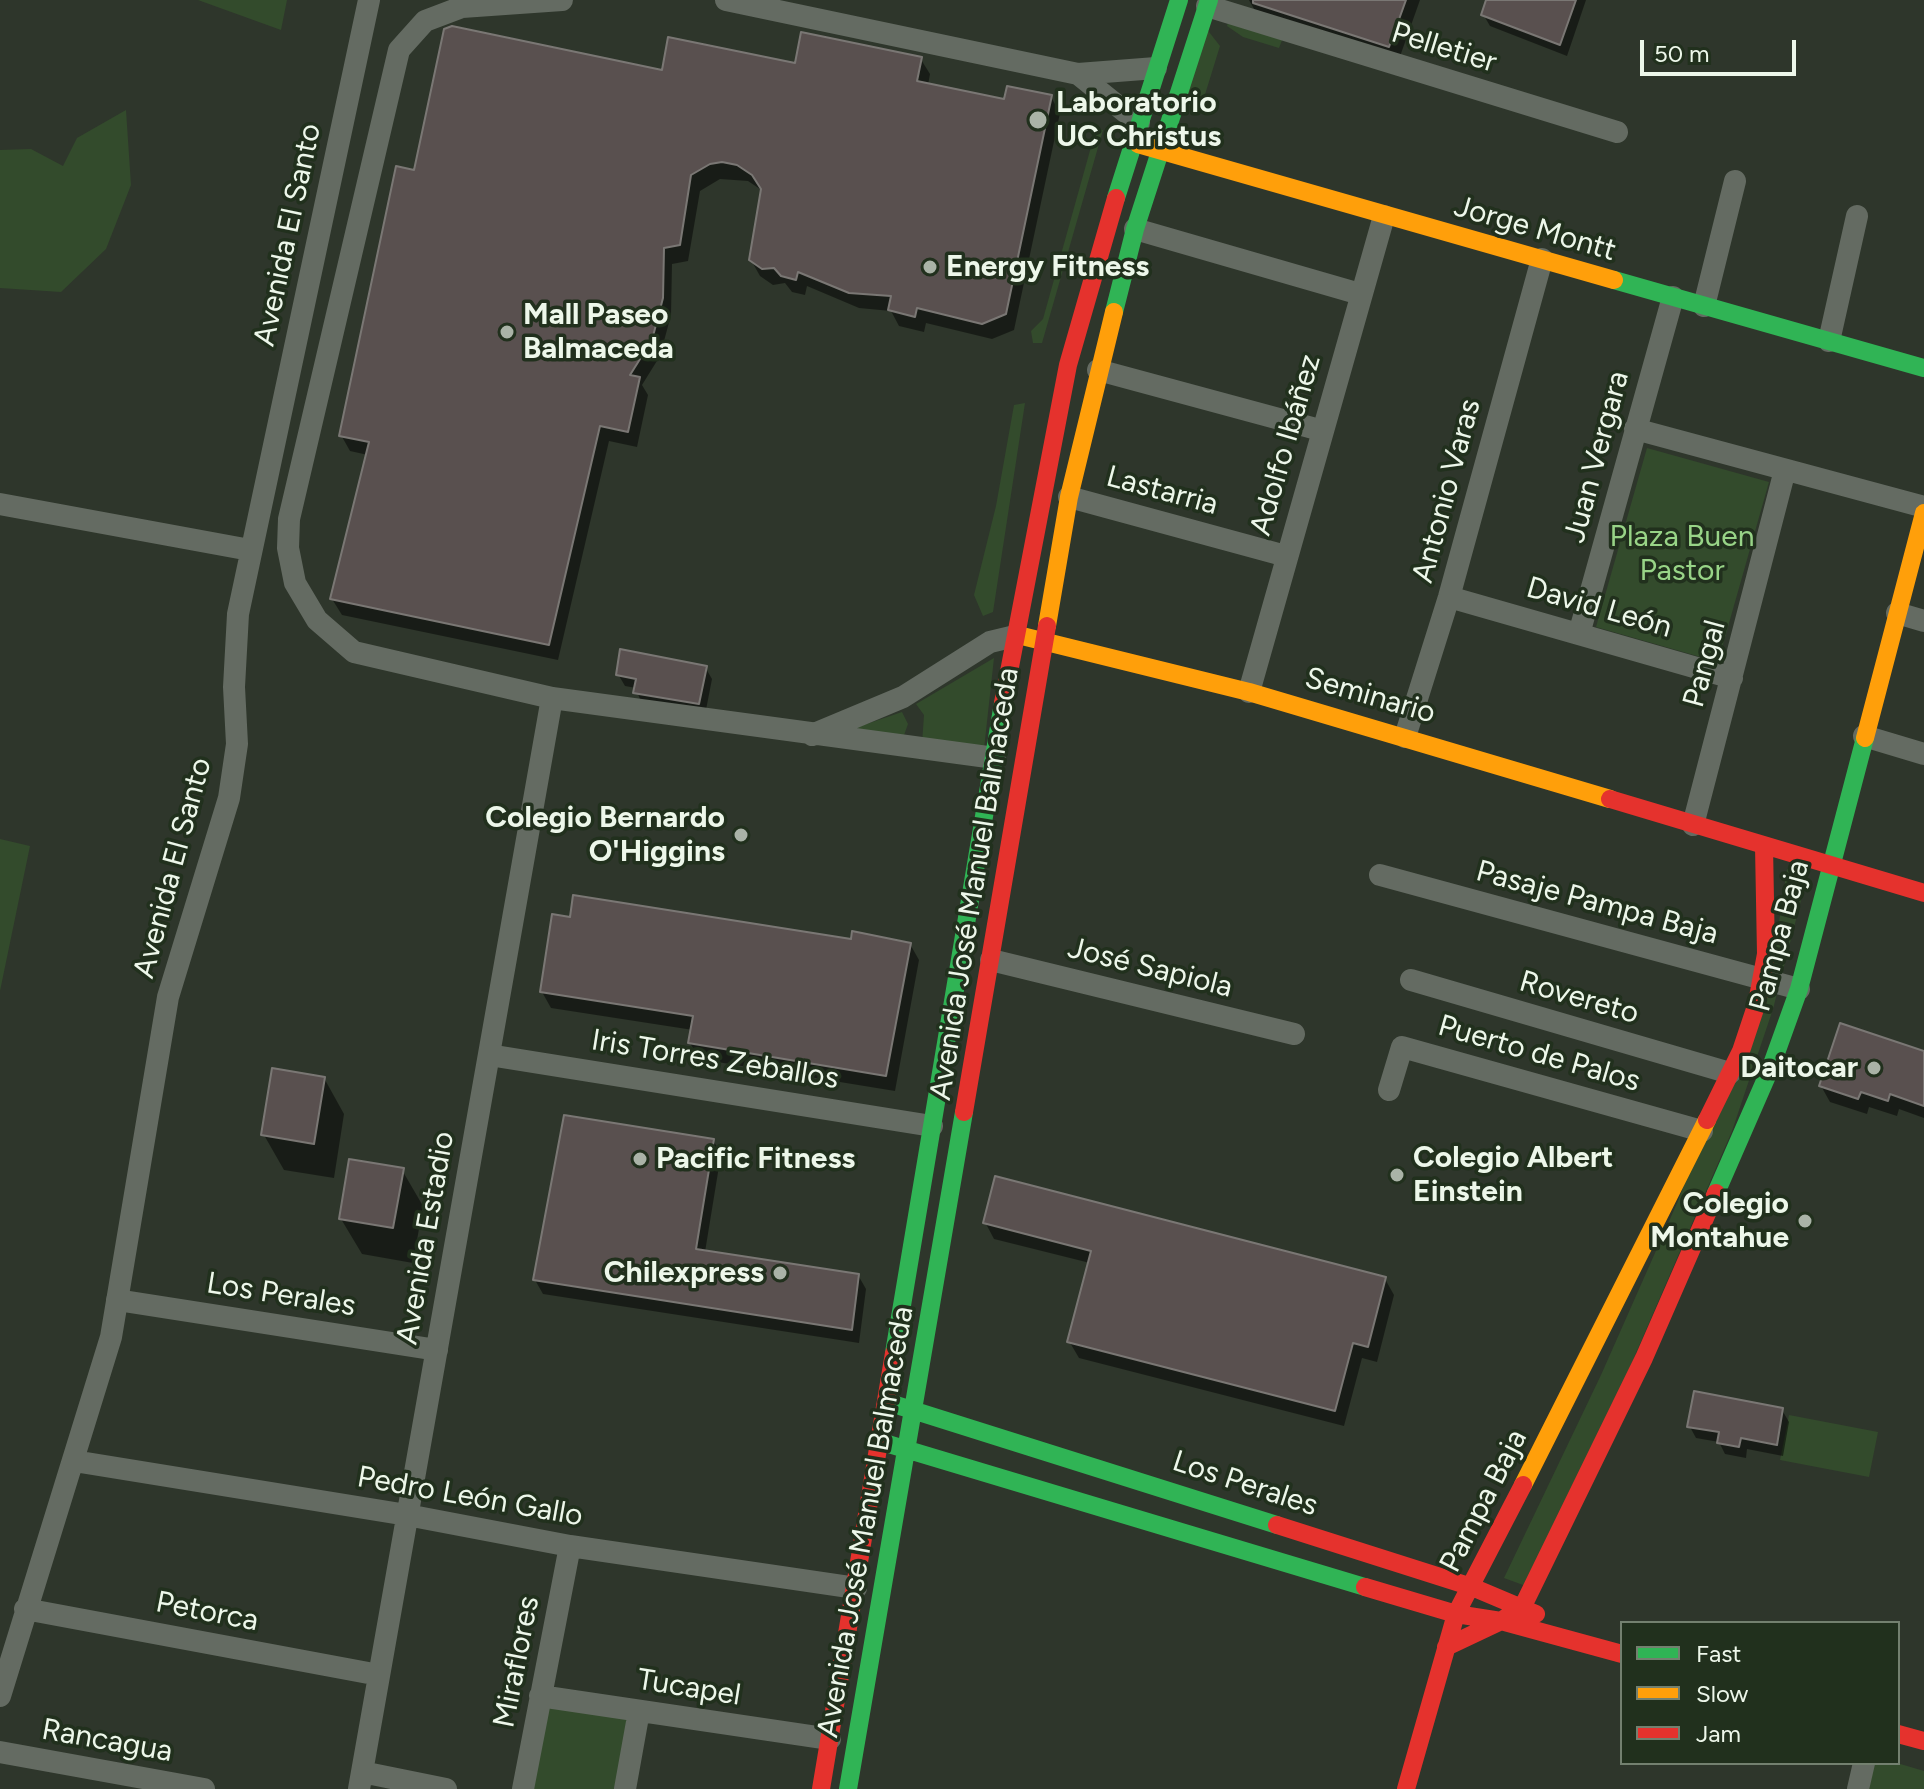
<!DOCTYPE html>
<html>
<head>
<meta charset="utf-8">
<style>
  body { margin:0 }
  #map { position:relative; width:1924px; height:1789px; overflow:hidden; background:#2e362b; font-family:Figtree,sans-serif }
  canvas { display:block }
  .legend { position:absolute; left:1620px; top:1621px; width:280px; height:144px; box-sizing:border-box; background:#21301d; border:2px solid #73806f; margin:0; padding:10px 14px; list-style:none; font-size:24px; color:#edf7ea }
  .legend li { display:flex; align-items:center; gap:16px; height:40px }
  .legend b { width:40px; border:2px solid #73806f }
  .scale { position:absolute; left:1640px; top:40px; width:156px; height:36px; box-sizing:border-box; border:4px solid #edf7ea; border-top:0; padding-left:10px; font-size:24px; line-height:28px; white-space:nowrap; color:#edf7ea; -webkit-text-stroke:6px #21301d; paint-order:stroke }
</style>
</head>
<body>
<div id="map">
<canvas width="1924" height="1789"></canvas>
<ul class="legend">
<li><b style="height:10px;background:#30b455"></b>Fast</li>
<li><b style="height:10px;background:#ff9f0a"></b>Slow</li>
<li><b style="height:10px;background:#e5322d"></b>Jam</li>
</ul>
<div class="scale">50 m</div>
</div>
<script>
const ctx = document.querySelector('canvas').getContext('2d');
ctx.lineJoin = 'round';
function fill(path, color) { ctx.fillStyle = color; ctx.fill(path, 'evenodd'); }
const shape = rows => new Path2D(rows.map(r => 'M' + r).join(''));
function trace(path, color, width, dash) { ctx.strokeStyle = color; ctx.lineWidth = width; ctx.lineCap = dash ? 'butt' : 'round'; ctx.setLineDash(dash || []); ctx.stroke(path); }
function write(font, color, halo, rows, align = 'center') {
  ctx.font = font + ' Figtree,sans-serif'; ctx.lineWidth = 7; ctx.setLineDash([]); ctx.textBaseline = 'middle'; ctx.strokeStyle = halo; ctx.fillStyle = color; for (const [text, x, y, turn = 0] of rows) {
    ctx.save(); ctx.translate(x, y); ctx.rotate((+turn || 0) * Math.PI / 180); ctx.textAlign = isNaN(turn) ? turn : align; if (halo) ctx.strokeText(text, 0, 0); ctx.fillText(text, 0, 0); ctx.restore();
  }
}
const green = shape([
  [198,0,287,0,281,30],
  [1230,16,1284,35,1279,48,1243,37,1227,26],
  [1206,28,1220,46,1203,101,1180,109],
  [126,110,131,185,106,249,61,292,0,288,0,150,31,149,63,166,77,138],
  [1096,129,1103,130,1042,343,1033,343,1031,331,1043,319],
  [1025,403,993,612,983,616,974,595,996,506,1014,405],
  [1647,448,1769,482,1718,662,1596,627],
  [994,658,984,749,922,744,924,715,916,704],
  [902,712,908,724,903,738,837,734],
  [0,839,30,846,0,991],
  [1787,869,1808,873,1773,1009,1732,1131,1534,1589,1504,1578,1601,1375,1678,1201,1777,935],
  [1789,1415,1878,1432,1869,1477,1780,1460],
  [551,1700,631,1719,618,1789,531,1789],
  [1874,1763,1897,1763,1924,1771,1924,1789,1869,1789]
]);
const shadow = shape([
  [1249,0,1420,0,1398,62,1258,16],
  [1488,0,1586,0,1567,56,1490,26,1483,14],
  [920,58,930,74,928,85,1006,102,1051,97,1060,113,1014,330,992,339,926,323,924,332,899,326,891,311,859,308,807,286,805,295,792,292,785,283,773,285,760,276,751,260,763,191,748,181,720,179,700,191,688,261,672,264,671,315,660,356,642,385,648,395,637,447,609,441,558,660,342,615,332,599,368,455,350,451,341,435,416,172,663,72],
  [705,667,712,679,705,715,642,705,636,688,625,686,618,674],
  [910,944,919,960,895,1091,699,1059,690,1043,693,1030,551,1008,542,992],
  [1924,1053,1924,1118,1899,1109,1897,1116,1869,1107,1867,1114,1830,1102,1821,1086],
  [324,1078,344,1114,334,1178,284,1170,264,1135],
  [713,1140,721,1154,705,1252,858,1275,866,1289,859,1343,543,1294,535,1280],
  [402,1170,423,1206,413,1263,362,1254,341,1219],
  [985,1222,1385,1279,1394,1295,1377,1362,1362,1358,1344,1426,1079,1358,1069,1341,1090,1263,994,1239],
  [1782,1410,1789,1422,1783,1456,1747,1449,1746,1458,1725,1454,1719,1442,1696,1438,1690,1427]
]);
const building = shape([
  [1253,0,1406,0,1389,47,1253,3,1253,0],
  [1486,0,1576,0,1560,45,1481,15,1486,0],
  [452,26,662,70,668,37,795,63,801,32,922,57,917,81,1004,99,1007,86,1052,95,1006,314,982,324,917,308,915,317,888,310,891,296,849,293,798,272,796,280,781,276,774,268,762,269,749,260,761,189,752,175,737,165,722,162,710,164,691,175,680,245,664,248,663,298,652,340,630,375,640,377,628,432,600,426,549,645,330,599,369,442,339,436,396,166,414,170,444,29,452,26],
  [620,649,707,666,699,704,633,693,636,679,616,675,620,649],
  [573,895,851,939,852,931,911,943,886,1076,688,1043,693,1016,540,992,552,914,570,917,573,895],
  [1840,1023,1924,1051,1924,1106,1890,1094,1888,1101,1861,1092,1858,1099,1819,1086,1840,1023],
  [272,1068,325,1077,314,1144,261,1135,272,1068],
  [564,1115,714,1139,696,1249,859,1274,852,1330,533,1280,564,1115],
  [349,1159,404,1168,393,1228,339,1219,349,1159],
  [995,1176,1386,1277,1368,1347,1353,1343,1335,1411,1067,1342,1091,1251,983,1223,995,1176],
  [1694,1391,1783,1408,1777,1445,1741,1438,1739,1447,1717,1443,1719,1432,1687,1427,1694,1391]
]);
const street = shape([
  [562,0,462,7,425,21,399,50,289,519,288,548,295,583,317,620,354,652,552,698,995,758],
  [726,0,1078,74,1156,68],
  [1207,6,1617,132],
  [1078,74,1139,123],
  [1135,229,1360,294],
  [1704,306,1735,181],
  [1829,341,1857,216],
  [1098,370,1320,430],
  [1635,429,1924,507],
  [1069,497,1286,556],
  [0,504,250,550],
  [1449,597,1732,678],
  [1897,613,1924,621],
  [1579,634,1673,297],
  [1249,692,1384,216],
  [812,735,903,697,990,642,1015,636],
  [1864,736,1924,754],
  [1405,737,1449,597,1542,259],
  [1693,825,1785,470],
  [1380,875,1799,989],
  [991,960,1294,1034],
  [1411,980,1730,1073],
  [489,1055,932,1126],
  [1389,1090,1402,1047,1702,1131],
  [117,1300,437,1350],
  [74,1461,407,1515,570,1546,856,1588],
  [25,1609,379,1675],
  [0,1696,111,1337,168,997,229,798,237,744,234,687,238,614,369,0],
  [540,1696,830,1739],
  [0,1752,204,1789],
  [362,1772,446,1789],
  [359,1789,552,698],
  [523,1789,570,1546],
  [625,1789,639,1711],
  [1858,1789,1864,1763]
]);
const fast = shape([
  [1116,198,1179,0],
  [1614,280,1924,368],
  [1114,312,1135,229,1209,0],
  [1716,1193,1771,1067,1799,989,1865,738],
  [894,1353,1003,703],
  [890,1403,1277,1525],
  [885,1443,1365,1587],
  [848,1789,964,1112]
]);
const slow = shape([
  [1138,144,1614,280],
  [1047,626,1069,497,1114,312],
  [1022,636,1249,692,1610,799],
  [1865,738,1924,513],
  [1523,1485,1707,1120]
]);
const jam = shape([
  [1003,703,1068,365,1116,198],
  [1610,799,1924,893],
  [964,1112,1047,626],
  [1707,1120,1741,1051,1757,1003,1766,954,1764,846],
  [1277,1525,1472,1587,1536,1614],
  [1365,1587,1456,1614,1501,1621,1622,1654],
  [1446,1647,1501,1621,1523,1606,1644,1358,1716,1193],
  [1898,1734,1924,1741],
  [821,1789,894,1353],
  [1406,1789,1456,1614,1523,1485]
]);
const markers = [
  [1038,120,10,"#aab3a7"],
  [930,267,8,"#aab3a7"],
  [507,332,8,"#aab3a7"],
  [741,835,8,"#aab3a7"],
  [1874,1068,8,"#aab3a7"],
  [640,1159,8,"#aab3a7"],
  [1397,1175,8,"#aab3a7"],
  [1805,1221,8,"#aab3a7"],
  [780,1273,8,"#aab3a7"]
];
const streetNames = [
  ["Pelletier",1444,48,17],
  ["Jorge Montt",1535,229,16],
  ["Avenida El Santo",288,235,-78],
  ["Adolfo Ibáñez",1286,445,-74],
  ["Juan Vergara",1597,457,-75],
  ["Lastarria",1162,491,15],
  ["Antonio Varas",1447,491,-75],
  ["David León",1599,608,16],
  ["Pangal",1705,664,-75],
  ["Seminario",1370,696,16],
  ["Avenida El Santo",173,868,-75],
  ["Avenida José Manuel Balmaceda",975,884,-81],
  ["Pasaje Pampa Baja",1597,903,15],
  ["Pampa Baja",1780,936,-75],
  ["José Sapiola",1150,968,14],
  ["Rovereto",1579,998,16],
  ["Puerto de Palos",1539,1054,16],
  ["Iris Torres Zeballos",715,1060,9],
  ["Avenida Estadio",426,1238,-80],
  ["Los Perales",281,1295,9],
  ["Los Perales",1245,1484,18],
  ["Pedro León Gallo",470,1497,10],
  ["Pampa Baja",1484,1501,-63],
  ["Avenida José Manuel Balmaceda",866,1522,-80],
  ["Petorca",207,1612,11],
  ["Miraflores",517,1662,-79],
  ["Tucapel",689,1688,9],
  ["Rancagua",107,1741,10]
];
const poiNames = [
  ["Laboratorio",1056,103],
  ["UC Christus",1056,137],
  ["Energy Fitness",946,267],
  ["Mall Paseo",523,315],
  ["Balmaceda",523,349],
  ["Colegio Bernardo",725,818,"right"],
  ["O'Higgins",725,852,"right"],
  ["Daitocar",1858,1068,"right"],
  ["Colegio Albert",1413,1158],
  ["Einstein",1413,1192],
  ["Pacific Fitness",656,1159],
  ["Colegio",1789,1204,"right"],
  ["Montahue",1789,1238,"right"],
  ["Chilexpress",764,1273,"right"]
];
const parkNames = [
  ["Plaza Buen",1682,537],
  ["Pastor",1682,571]
];
fill(green, '#334b2c');
fill(shadow, '#0007');
fill(building, '#59504f');
trace(building, '#7a7774', 2);
trace(street, '#646b62', 22);
trace(fast, '#30b455', 18);
trace(slow, '#ff9f0a', 18);
trace(jam, '#e5322d', 18);
for (const [x, y, r, color] of markers) { const dot = new Path2D(); dot.arc(x, y, r, 0, 2 * Math.PI); ctx.fillStyle = color; ctx.fill(dot); trace(dot, '#21301d', 3); }
write('30px', '#edf7ea', '#21301d', streetNames);
write('bold 30px', '#edf7ea', '#21301d', poiNames, 'left');
write('30px', '#98d487', '#21301d', parkNames);
</script>
</body>
</html>
